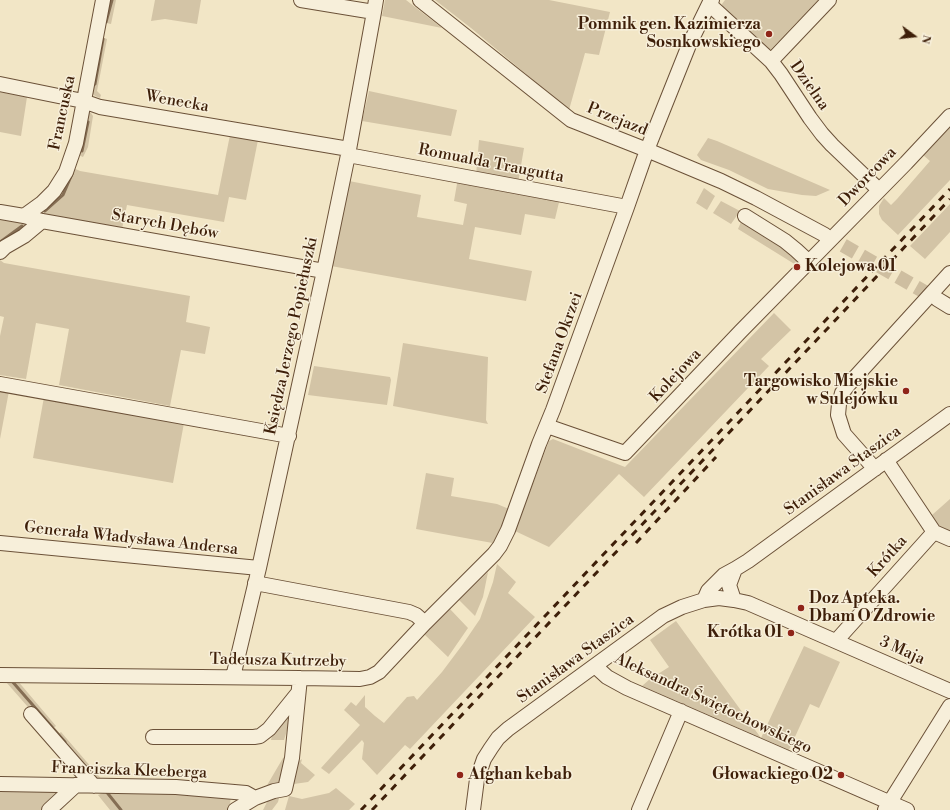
<!DOCTYPE html>
<html>
<head>
<meta charset="utf-8">
<style>
  body { margin:0 }
  #map { position:relative; width:950px; height:810px; overflow:hidden; background:#f2e6c6; font-family:"Libre Bodoni",serif }
  canvas { display:block }
  .north { position:absolute; left:894px; top:16px; width:40px; height:40px; -webkit-text-stroke:3px #f7efda; paint-order:stroke; rotate:105deg; font-size:11px; font-weight:700; line-height:16px; text-align:center; color:#3e1f09 }
  .north::after { content:''; display:block; margin:auto; width:14px; height:18px; background:#3e1f09; clip-path:polygon(50% 0,100% 100%,50% 72%,0 100%) }
</style>
</head>
<body>
<div id="map">
<canvas width="950" height="810"></canvas>
<div class="north">N</div>
</div>
<script>
const ctx = document.querySelector('canvas').getContext('2d');
ctx.lineJoin = 'round';
function fill(path, color) { ctx.fillStyle = color; ctx.fill(path, 'evenodd'); }
const shape = rows => new Path2D(rows.map(r => 'M' + r).join(''));
function trace(path, color, width, dash) { ctx.strokeStyle = color; ctx.lineWidth = width; ctx.lineCap = dash ? 'butt' : 'round'; ctx.setLineDash(dash || []); ctx.stroke(path); }
function write(font, color, halo, rows, align = 'center') {
  ctx.font = font + ' "Libre Bodoni",serif'; ctx.lineWidth = 3; ctx.setLineDash([]); ctx.textBaseline = 'middle'; ctx.strokeStyle = halo; ctx.fillStyle = color; for (const [text, x, y, turn = 0] of rows) {
    ctx.save(); ctx.translate(x, y); ctx.rotate((+turn || 0) * Math.PI / 180); ctx.textAlign = isNaN(turn) ? turn : align; if (halo) ctx.strokeText(text, 0, 0); ctx.fillText(text, 0, 0); ctx.restore();
  }
}
const green = shape([
  [108,0,116,0,111,24,102,22],
  [155,0,201,0,197,24,165,19,151,21],
  [385,0,406,0,442,28,382,16],
  [435,0,549,0,610,12,599,55,585,53,569,110,471,28],
  [725,0,818,0,771,49,768,49,723,8,722,4],
  [99,36,107,39,97,91,101,95,100,98,95,96,91,92],
  [369,91,457,110,451,136,362,121],
  [0,92,27,97,21,136,0,132],
  [88,112,91,113,93,116,88,147,83,157,76,154],
  [950,126,950,180,898,235,882,220,879,214,879,206,884,198,891,205,897,199,930,161,923,155],
  [230,135,258,140,246,200,229,197,224,222,127,205,122,229,44,215,41,212,71,167,80,171,218,195],
  [708,138,717,141,830,190,816,196,802,195,768,189,729,170,701,160,697,155],
  [479,140,524,148,518,183,476,175],
  [458,178,560,198,555,219,525,214,521,235,475,227,469,259,532,271,526,301,331,266,349,181,421,195,417,217,463,225,467,204,454,201],
  [704,188,715,196,707,210,696,203],
  [721,201,740,211,731,224,713,213],
  [950,204,950,232,925,259,910,246],
  [0,218,31,223,0,245],
  [741,222,780,244,800,261,796,265,738,229],
  [0,260,4,263,190,296,186,322,210,327,205,354,181,350,170,406,59,385,69,329,36,323,26,379,0,375,0,336,4,317,0,316],
  [774,313,791,330,761,359,769,366,644,497,619,474,549,547,515,531,549,441,553,439,625,467],
  [403,343,488,357,486,420,488,424,393,406],
  [314,366,390,377,391,380,387,405,308,395],
  [0,389,9,391,0,439],
  [44,397,184,423,173,483,33,458],
  [426,473,454,478,451,496,497,504,509,509,498,544,416,529],
  [950,499,950,533,941,529,932,515],
  [497,564,516,582,508,593,535,617,410,749,405,745,377,775,362,759,364,743,362,740,329,774,321,768,360,725,344,710,351,702,356,706,365,695,365,707,375,716,384,723,407,697,414,696,417,700,442,672,463,644,480,619,493,582],
  [488,572,483,597,475,616,459,600],
  [450,609,468,628,448,657,424,634],
  [676,621,761,738,804,646,840,662,819,708,810,704,789,750,642,686,650,679,669,667,650,640],
  [17,680,56,726,49,731,6,682],
  [290,710,288,727,284,740,271,740,272,736,284,715],
  [61,732,104,782,95,782,57,735],
  [285,757,283,770,278,789,266,787,283,758],
  [302,759,301,763,315,775,308,782,294,784,292,781,294,765],
  [0,786,40,787,59,793,41,810,0,810],
  [336,788,355,804,349,810,285,810,289,796,302,799,329,793],
  [111,790,231,797,229,810,110,810,98,795],
  [271,795,278,795,279,798,278,802,272,810,263,810,266,804]
]);
const stream = shape([
  [106,22,112,0],
  [95,84,103,39],
  [82,151,88,122],
  [45,211,63,195,72,174],
  [0,242,22,226],
  [11,680,65,742],
  [105,790,121,810]
]);
const minorTunnel = shape([
  [825,235,937,299]
]);
const minor = shape([
  [301,0,374,12],
  [420,0,571,120,647,150,721,181,756,198,825,235],
  [709,4,771,61,781,74,810,118,822,134,832,145,879,190],
  [771,61,829,0],
  [0,84,83,101,100,107,349,149],
  [348,155,627,207],
  [0,212,24,216,42,221,324,271],
  [24,216,42,203,54,191,66,172,76,143,103,0],
  [745,216,785,241,796,250,809,262],
  [0,252,5,247,24,236,42,221],
  [937,299,950,307],
  [0,384,289,436],
  [547,426,625,453,741,331,906,163,950,116],
  [886,460,934,532,950,539],
  [875,469,844,434,838,415,839,404,842,393,849,384,950,273],
  [0,543,259,568],
  [255,583,409,612,416,615,425,623],
  [704,600,708,591,724,575,735,569,748,561,950,414],
  [734,600,729,585,735,569],
  [836,641,934,532],
  [595,666,607,677,627,688,907,810],
  [0,675,300,678,360,679,370,677,379,672,425,623,494,554,500,546,508,530,539,444,553,410,627,207,647,150,689,45,709,4,712,0],
  [233,677,259,568,324,271,348,155,374,12,376,0],
  [31,714,94,786],
  [153,737,254,737,260,736,269,729,298,693],
  [0,784,176,787,246,793,255,798],
  [49,810,76,785],
  [235,810,255,798,274,791,285,789,292,758,300,678],
  [473,810,477,779,484,759,491,748,498,738,508,729,663,616,682,607,704,600,719,598,734,600,748,603,950,691],
  [639,810,681,711],
  [885,810,950,706]
]);
const rail = shape([
  [636,543,716,457],
  [361,810,950,189],
  [372,810,950,199]
]);
const markers = [
  [769,34,4,"#8f2418"],
  [797,267,4,"#8f2418"],
  [906,391,4,"#8f2418"],
  [801,608,4,"#8f2418"],
  [791,633,4,"#8f2418"],
  [460,775,4,"#8f2418"],
  [841,775,4,"#8f2418"]
];
const poiNames = [
  ["Pomnik gen. Kazimierza",761,25],
  ["Sosnkowskiego",761,43],
  ["Kolejowa 01",805,267,"left"],
  ["Targowisko Miejskie",898,382],
  ["w Sulejówku",898,400],
  ["Doz Apteka.",809,599,"left"],
  ["Dbam O Zdrowie",809,617,"left"],
  ["Krótka 01",783,633],
  ["Afghan kebab",468,775,"left"],
  ["Głowackiego 02",833,775]
];
const streetNames = [
  ["Dzielna",809,86,55],
  ["Wenecka",177,102,10],
  ["Francuska",63,113,-78],
  ["Przejazd",617,120,22],
  ["Romualda Traugutta",491,164,11],
  ["Dworcowa",868,177,-46],
  ["Starych Dębów",165,225,10],
  ["Księdza Jerzego Popiełuszki",292,336,-78],
  ["Stefana Okrzei",560,343,-70],
  ["Kolejowa",676,376,-47],
  ["Stanisława Staszica",843,471,-36],
  ["Generała Władysława Andersa",131,539,6],
  ["Krótka",888,557,-48],
  ["3 Maja",902,651,24],
  ["Stanisława Staszica",576,659,-36],
  ["Tadeusza Kutrzeby",278,661,1],
  ["Aleksandra Świętochowskiego",713,704,25],
  ["Franciszka Kleeberga",129,771,2]
];
fill(green, '#d3c4a6');
trace(stream, '#856e54', 3);
trace(minorTunnel, '#cebea0', 14, [14, 7]);
trace(minor, '#6b5138', 16);
trace(minor, '#f7efda', 14);
trace(rail, '#3e1f09', 3, [7, 7]);
for (const [x, y, r, color] of markers) { const dot = new Path2D(); dot.arc(x, y, r, 0, 2 * Math.PI); ctx.fillStyle = color; ctx.fill(dot); trace(dot, '#f7efda', 1.5); }
write('bold 16px', '#3e1f09', '#f7efda', poiNames, 'right');
write('16px', '#3e1f09', '#f7efda', streetNames);
</script>
</body>
</html>
